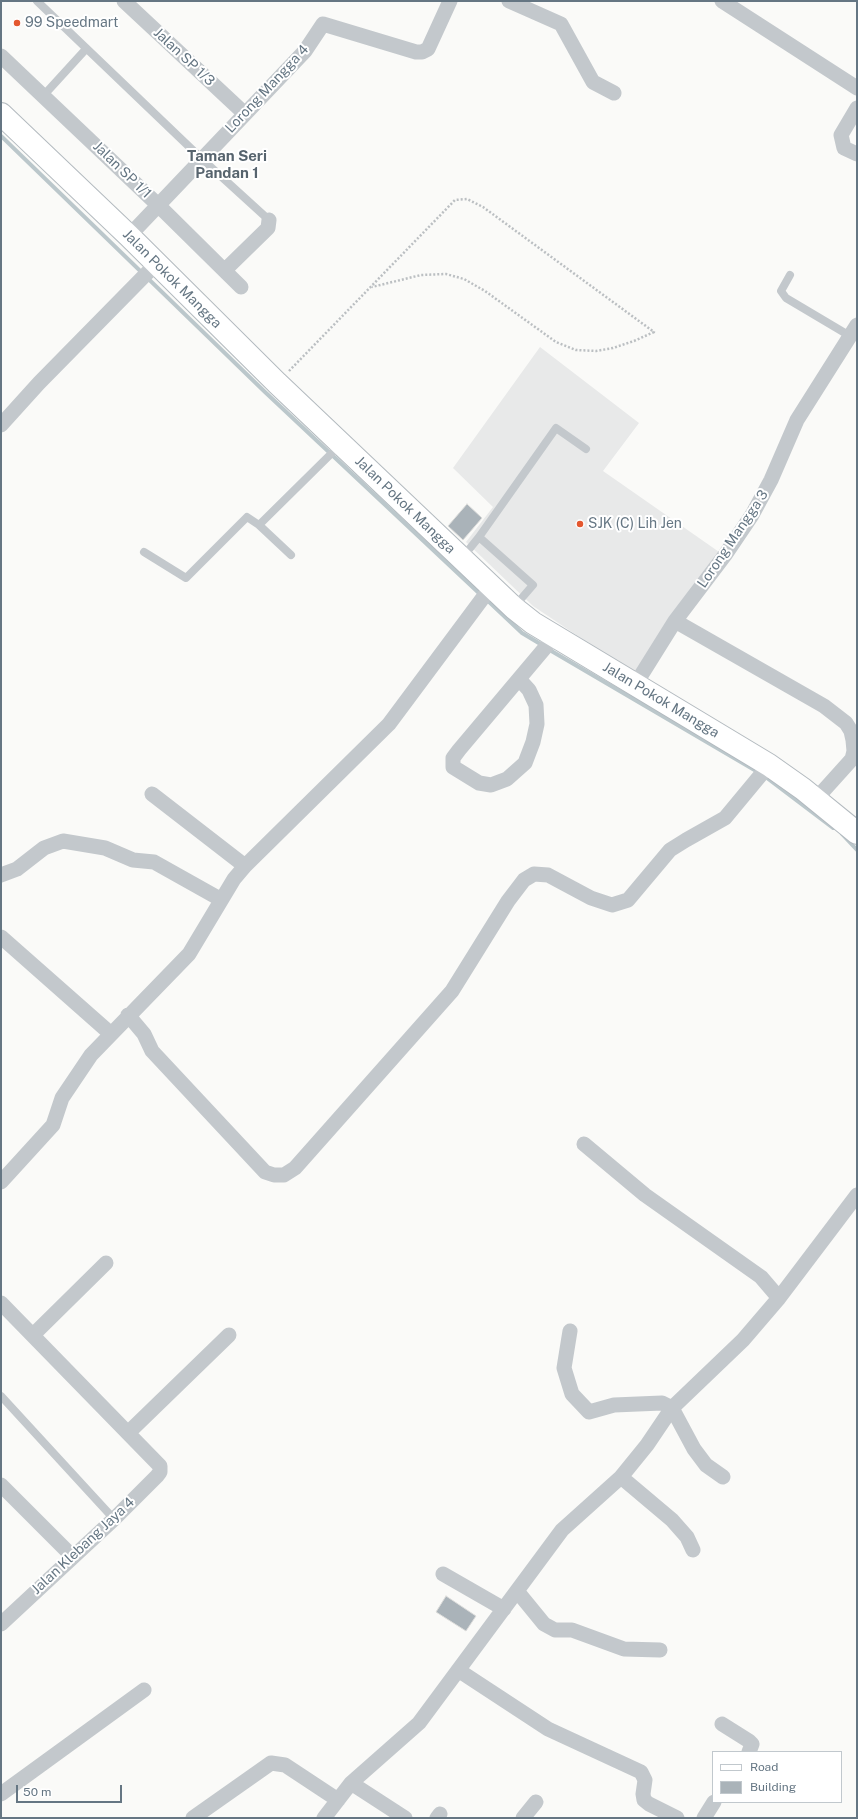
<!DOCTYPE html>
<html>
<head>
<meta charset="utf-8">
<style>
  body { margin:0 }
  #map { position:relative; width:858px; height:1819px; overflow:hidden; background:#fafaf8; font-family:"Public Sans",sans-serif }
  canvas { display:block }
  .frame { position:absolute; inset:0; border:2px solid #657683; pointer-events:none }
  .legend { position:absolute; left:712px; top:1751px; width:130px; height:52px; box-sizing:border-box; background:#fff; border:1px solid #c1c8cd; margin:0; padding:5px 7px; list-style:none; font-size:12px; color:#657683 }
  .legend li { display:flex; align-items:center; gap:8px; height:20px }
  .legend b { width:20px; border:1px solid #c1c8cd }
  .scale { position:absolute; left:16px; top:1785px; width:106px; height:18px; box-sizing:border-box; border:2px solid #657683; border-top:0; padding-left:5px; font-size:12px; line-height:14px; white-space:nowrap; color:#657683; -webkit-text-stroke:3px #fff; paint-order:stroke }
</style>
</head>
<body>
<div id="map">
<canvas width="858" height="1819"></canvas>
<div class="frame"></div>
<ul class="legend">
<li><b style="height:5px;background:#fff"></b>Road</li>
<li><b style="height:11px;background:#aab3b9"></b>Building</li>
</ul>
<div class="scale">50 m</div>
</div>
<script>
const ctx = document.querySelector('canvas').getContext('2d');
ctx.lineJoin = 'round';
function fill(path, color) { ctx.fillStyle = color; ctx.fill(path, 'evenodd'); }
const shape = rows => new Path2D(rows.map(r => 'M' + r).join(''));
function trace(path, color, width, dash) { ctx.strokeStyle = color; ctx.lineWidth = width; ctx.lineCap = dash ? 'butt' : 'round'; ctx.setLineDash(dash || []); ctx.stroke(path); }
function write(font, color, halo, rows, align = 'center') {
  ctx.font = font + ' "Public Sans",sans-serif'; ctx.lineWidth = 4; ctx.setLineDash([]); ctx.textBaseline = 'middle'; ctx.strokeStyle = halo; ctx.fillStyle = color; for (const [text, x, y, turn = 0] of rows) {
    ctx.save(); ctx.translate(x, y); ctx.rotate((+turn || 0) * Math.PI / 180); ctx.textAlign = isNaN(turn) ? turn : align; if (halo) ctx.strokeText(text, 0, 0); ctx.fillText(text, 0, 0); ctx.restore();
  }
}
const built = shape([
  [540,347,639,423,603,471,722,554,636,675,533,606,466,542,493,507,453,468]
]);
const stream = shape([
  [1,136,265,392,481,595],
  [486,599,522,633,542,645],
  [548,649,763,775,833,828],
  [842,834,857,850]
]);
const building = shape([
  [467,504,482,518,463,540,448,526,467,504],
  [446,1596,476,1616,466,1631,436,1612,446,1596]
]);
const path = shape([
  [289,371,455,200,467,199,483,207,654,332,634,341,613,348,596,351,576,350,556,342,485,291,464,279,446,274,421,275,372,287]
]);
const lane = shape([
  [37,1,202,159,269,220],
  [44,95,86,49],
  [790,275,781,291,786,298,850,336],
  [259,525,341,444],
  [144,552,186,578,247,517,259,525,291,555],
  [462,558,479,537],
  [514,607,533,585,479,537,556,428,586,449],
  [1,1396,114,1519]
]);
const street = shape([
  [124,1,245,114],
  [509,1,561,24,593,82,614,93],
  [722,1,857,88],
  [1,56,158,205,241,287],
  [857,108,841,135,844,148,857,154],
  [129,236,305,51,323,24,416,52,422,52,428,49,450,1],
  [225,270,268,228,269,220],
  [1,425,39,383,157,263],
  [675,621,824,706,846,723,851,731,853,740,854,751,852,759,816,799],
  [519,679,529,690,536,705,537,724,533,742,525,763,507,779,491,785,479,783,453,767,453,758,459,750,555,636],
  [635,685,675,621,725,555,752,515,771,480,797,420,857,325],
  [152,794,245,866],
  [1,875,17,869,44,848,63,841,105,848,133,860,154,862,220,899],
  [1,937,111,1034],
  [128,1015,144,1034,152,1051,265,1172,274,1175,284,1175,295,1168,452,991,508,901,524,880,534,874,548,875,591,898,612,905,628,900,670,850,686,840,725,818,769,765],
  [584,1144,645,1195,761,1277,779,1298],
  [1,1182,53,1125,62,1098,91,1055,189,954,234,879,245,866,389,724,491,587],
  [1,1303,160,1466,160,1472,157,1476,114,1519,1,1624],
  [570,1331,564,1368,572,1394,589,1412,614,1405,662,1403,672,1408,694,1449,706,1465,723,1477],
  [33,1335,106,1263],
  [129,1432,229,1335],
  [621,1477,672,1520,687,1537,693,1550],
  [1,1485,73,1557],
  [443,1574,504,1609],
  [517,1591,544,1624,555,1630,572,1630,624,1649,660,1650],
  [458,1670,548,1729,641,1772,645,1780,643,1794,644,1800,649,1804,677,1818],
  [722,1724,749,1741,752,1744,749,1752],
  [351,1783,405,1818],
  [1,1794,144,1690],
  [193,1818,271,1763,285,1765,338,1800],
  [324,1818,351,1783,419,1723,562,1530,621,1477,647,1445,672,1408,743,1340,779,1298,857,1195],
  [437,1818,440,1814],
  [523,1818,536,1802],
  [704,1818,714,1802]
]);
const secondary = shape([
  [1,114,129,236,277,383,514,608,533,623,769,765,803,789,857,833]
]);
const markers = [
  [17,23,4,"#e4572e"],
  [580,524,4,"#e4572e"]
];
const poiNames = [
  ["99 Speedmart",25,23],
  ["SJK (C) Lih Jen",588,524]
];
const streetNames = [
  ["Jalan SP 1/3",184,57,43],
  ["Lorong Mangga 4",267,89,-47],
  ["Jalan SP 1/1",122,170,44],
  ["Jalan Pokok Mangga",172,279,45],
  ["Jalan Pokok Mangga",405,505,44],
  ["Lorong Mangga 3",733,539,-56],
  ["Jalan Pokok Mangga",661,700,31],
  ["Jalan Klebang Jaya 4",83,1546,-43]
];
const neighbourhoodNames = [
  ["Taman Seri",227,156],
  ["Pandan 1",227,173]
];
fill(built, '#e8e9e9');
trace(stream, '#bbc7cb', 4);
fill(building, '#aab3b9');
trace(building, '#dcdcda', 1);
trace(secondary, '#b3babf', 24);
trace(path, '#bbbfc2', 2.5, [2, 2]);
trace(lane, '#c3c8cc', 8);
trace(street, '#c3c8cc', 15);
trace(secondary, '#fff', 22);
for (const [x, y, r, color] of markers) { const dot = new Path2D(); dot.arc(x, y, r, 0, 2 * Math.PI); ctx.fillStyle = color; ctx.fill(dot); trace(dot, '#fff', 1.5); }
write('14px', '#657683', '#fff', poiNames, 'left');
write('14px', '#657683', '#fff', streetNames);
write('bold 15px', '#57646e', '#fff', neighbourhoodNames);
</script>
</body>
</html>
